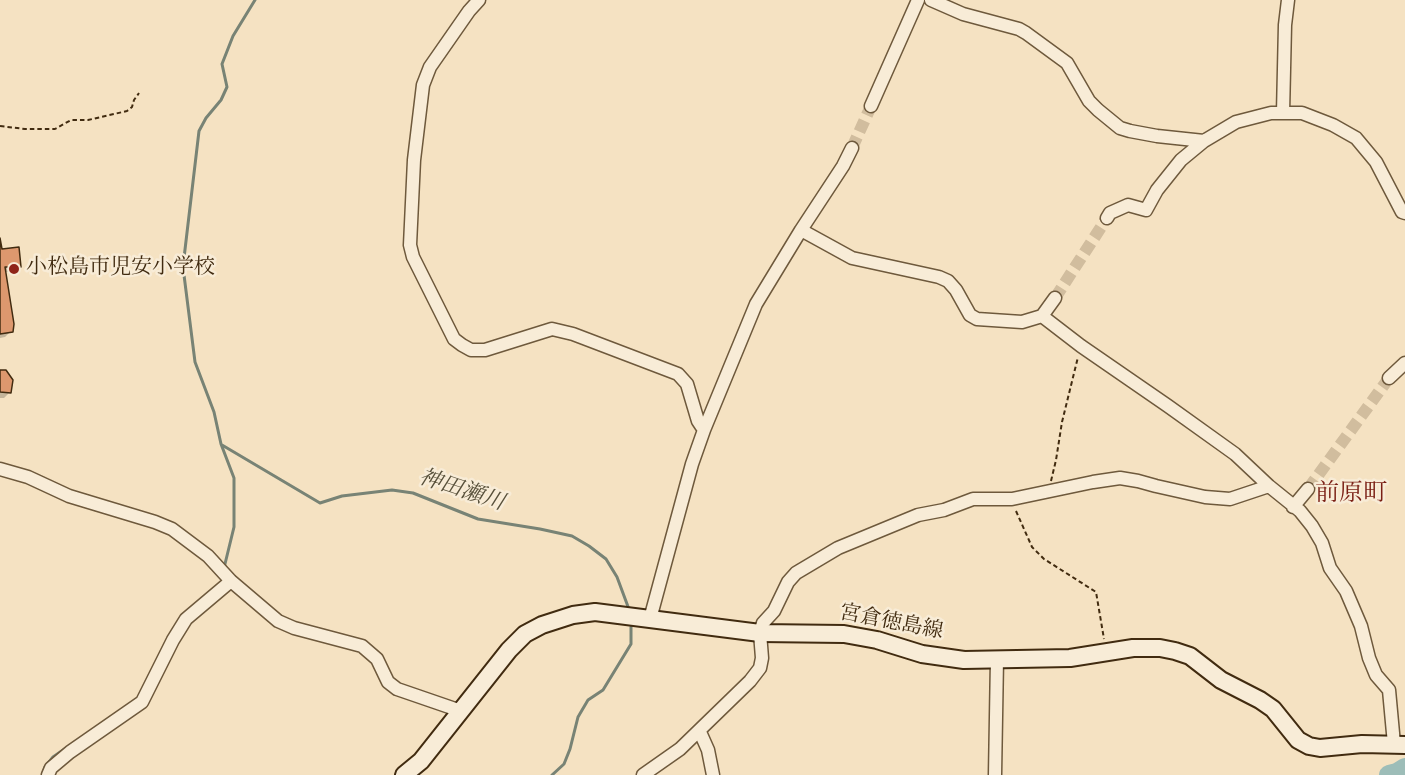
<!DOCTYPE html>
<html>
<head>
<meta charset="utf-8">
<style>
  body { margin:0 }
  canvas { display:block; background:#f5e2c2 }
</style>
</head>
<body>
<canvas width="1405" height="775"></canvas>
<script>
const ctx = document.querySelector('canvas').getContext('2d');
ctx.lineJoin = 'round';
function fill(path, color) { ctx.fillStyle = color; ctx.fill(path, 'evenodd'); }
const shape = rows => new Path2D(rows.map(r => 'M' + r).join(''));
function trace(path, color, width, dash) { ctx.strokeStyle = color; ctx.lineWidth = width; ctx.lineCap = dash ? 'butt' : 'round'; ctx.setLineDash(dash || []); ctx.stroke(path); }
function write(font, color, halo, rows, align = 'center') {
  ctx.font = font + ' Vollkorn,"Noto Serif JP",serif'; ctx.lineWidth = 5; ctx.setLineDash([]); ctx.textBaseline = 'middle'; ctx.strokeStyle = halo; ctx.fillStyle = color; for (const [text, x, y, turn = 0] of rows) {
    ctx.save(); ctx.translate(x, y); ctx.rotate((+turn || 0) * Math.PI / 180); ctx.textAlign = isNaN(turn) ? turn : align; if (halo) ctx.strokeText(text, 0, 0); ctx.fillText(text, 0, 0); ctx.restore();
  }
}
const shadow = shape([
  [0,245,1,251,19,266,14,272,4,272,11,331,5,337,0,338],
  [0,372,10,392,4,398,0,398]
]);
const stream = shape([
  [222,445,320,503,342,496,392,490,413,493,478,519,540,529,572,536,589,546,606,559,617,577,630,612],
  [224,568,234,527,234,478,221,444,214,412,195,362,184,275,184,258,199,131,206,118,221,100,227,87,222,64,233,36,255,0],
  [43,773,45,767,53,757,66,748],
  [552,775,564,764,570,749,578,717,588,700,603,690,631,644,631,627]
]);
const river = shape([
  [1389,775,1397,773,1405,768]
]);
const building = shape([
  [0,238,2,249,19,247,21,267,5,267,14,324,13,332,0,334,0,238],
  [0,370,6,370,13,380,11,393,0,392,0,370]
]);
const minorTunnel = shape([
  [852,148,871,106],
  [1055,298,1107,218],
  [1308,489,1389,378]
]);
const path = shape([
  [0,126,25,129,55,129,71,120,88,120,127,111,132,107,134,100,139,93],
  [1051,481,1056,460,1062,422,1078,357],
  [1016,511,1032,547,1044,559,1096,592,1104,639]
]);
const minor = shape([
  [479,0,469,11,430,67,423,85,414,160,410,245,413,257,454,339,462,345,471,350,485,350,552,329,573,334,678,374,687,384,698,421,704,430],
  [931,0,963,14,1019,29,1026,33,1067,63,1089,101,1098,110,1120,128,1130,131,1157,136,1204,141,1236,122,1271,113,1302,113,1333,125,1356,138,1376,162,1402,212,1405,213],
  [871,106,918,0],
  [1283,113,1285,25,1288,0],
  [1107,218,1110,213,1128,205,1146,210,1157,190,1181,160,1204,141],
  [801,230,852,258,939,277,948,281,956,290,970,315,977,319,1022,322,1042,316,1081,346,1168,406,1235,454,1269,486,1300,511,1312,526,1322,543,1330,568,1346,591,1361,626,1369,658,1376,675,1389,690,1394,744],
  [1042,316,1055,298],
  [1389,378,1405,363],
  [0,469,28,477,69,496,155,522,172,529,208,556,231,581,278,621,294,628,362,646,377,659,388,682,397,689,461,711],
  [1293,507,1308,489],
  [650,619,692,464,704,430,756,304,801,230,843,166,852,148],
  [700,732,708,750,713,775],
  [48,775,51,768,70,752,142,702,173,640,186,619,231,581],
  [643,775,680,749,750,681,760,668,762,658,760,633,763,623,774,611,788,582,796,573,838,548,918,515,944,510,973,499,1012,499,1093,482,1120,478,1138,481,1156,486,1205,497,1230,499,1269,486],
  [995,775,997,659]
]);
const secondary = shape([
  [404,775,421,761,509,650,525,634,542,625,573,615,595,612,760,633,844,634,877,640,922,654,964,660,1070,658,1133,648,1160,648,1175,651,1190,656,1221,680,1260,700,1273,709,1298,740,1309,746,1320,748,1362,744,1405,745]
]);
const markers = [
  [14,269,6,"#8f2418"]
];
const poiNames = [
  ["小松島市児安小学校",26,269]
];
const streetNames = [
  ["宮倉徳島線",891,624,11]
];
const waterNames = [
  ["神田瀬川",461,492,18]
];
const quarterNames = [
  ["前原町",1351,496]
];
fill(shadow, '#0003');
trace(stream, '#788375', 3);
trace(river, '#9dbdb8', 20);
fill(building, '#dd986e');
trace(building, '#412b10', 1.5);
trace(minorTunnel, '#d1bd9e', 12, [12, 6]);
trace(minor, '#6e593c', 15);
trace(secondary, '#412b10', 20);
trace(path, '#412b10', 2, [4.5, 3]);
trace(minor, '#f8ecd7', 12);
trace(secondary, '#f8ecd7', 16);
for (const [x, y, r, color] of markers) { const dot = new Path2D(); dot.arc(x, y, r, 0, 2 * Math.PI); ctx.fillStyle = color; ctx.fill(dot); trace(dot, '#f8ecd7', 2); }
write('21px', '#412b10', '#f8ecd7', poiNames, 'left');
write('21px', '#412b10', '#f8ecd7', streetNames);
write('italic 22px', '#58503a', '#f8ecd7', waterNames);
write('24px', '#7a1f14', '#f8ecd7', quarterNames);
</script>
</body>
</html>
